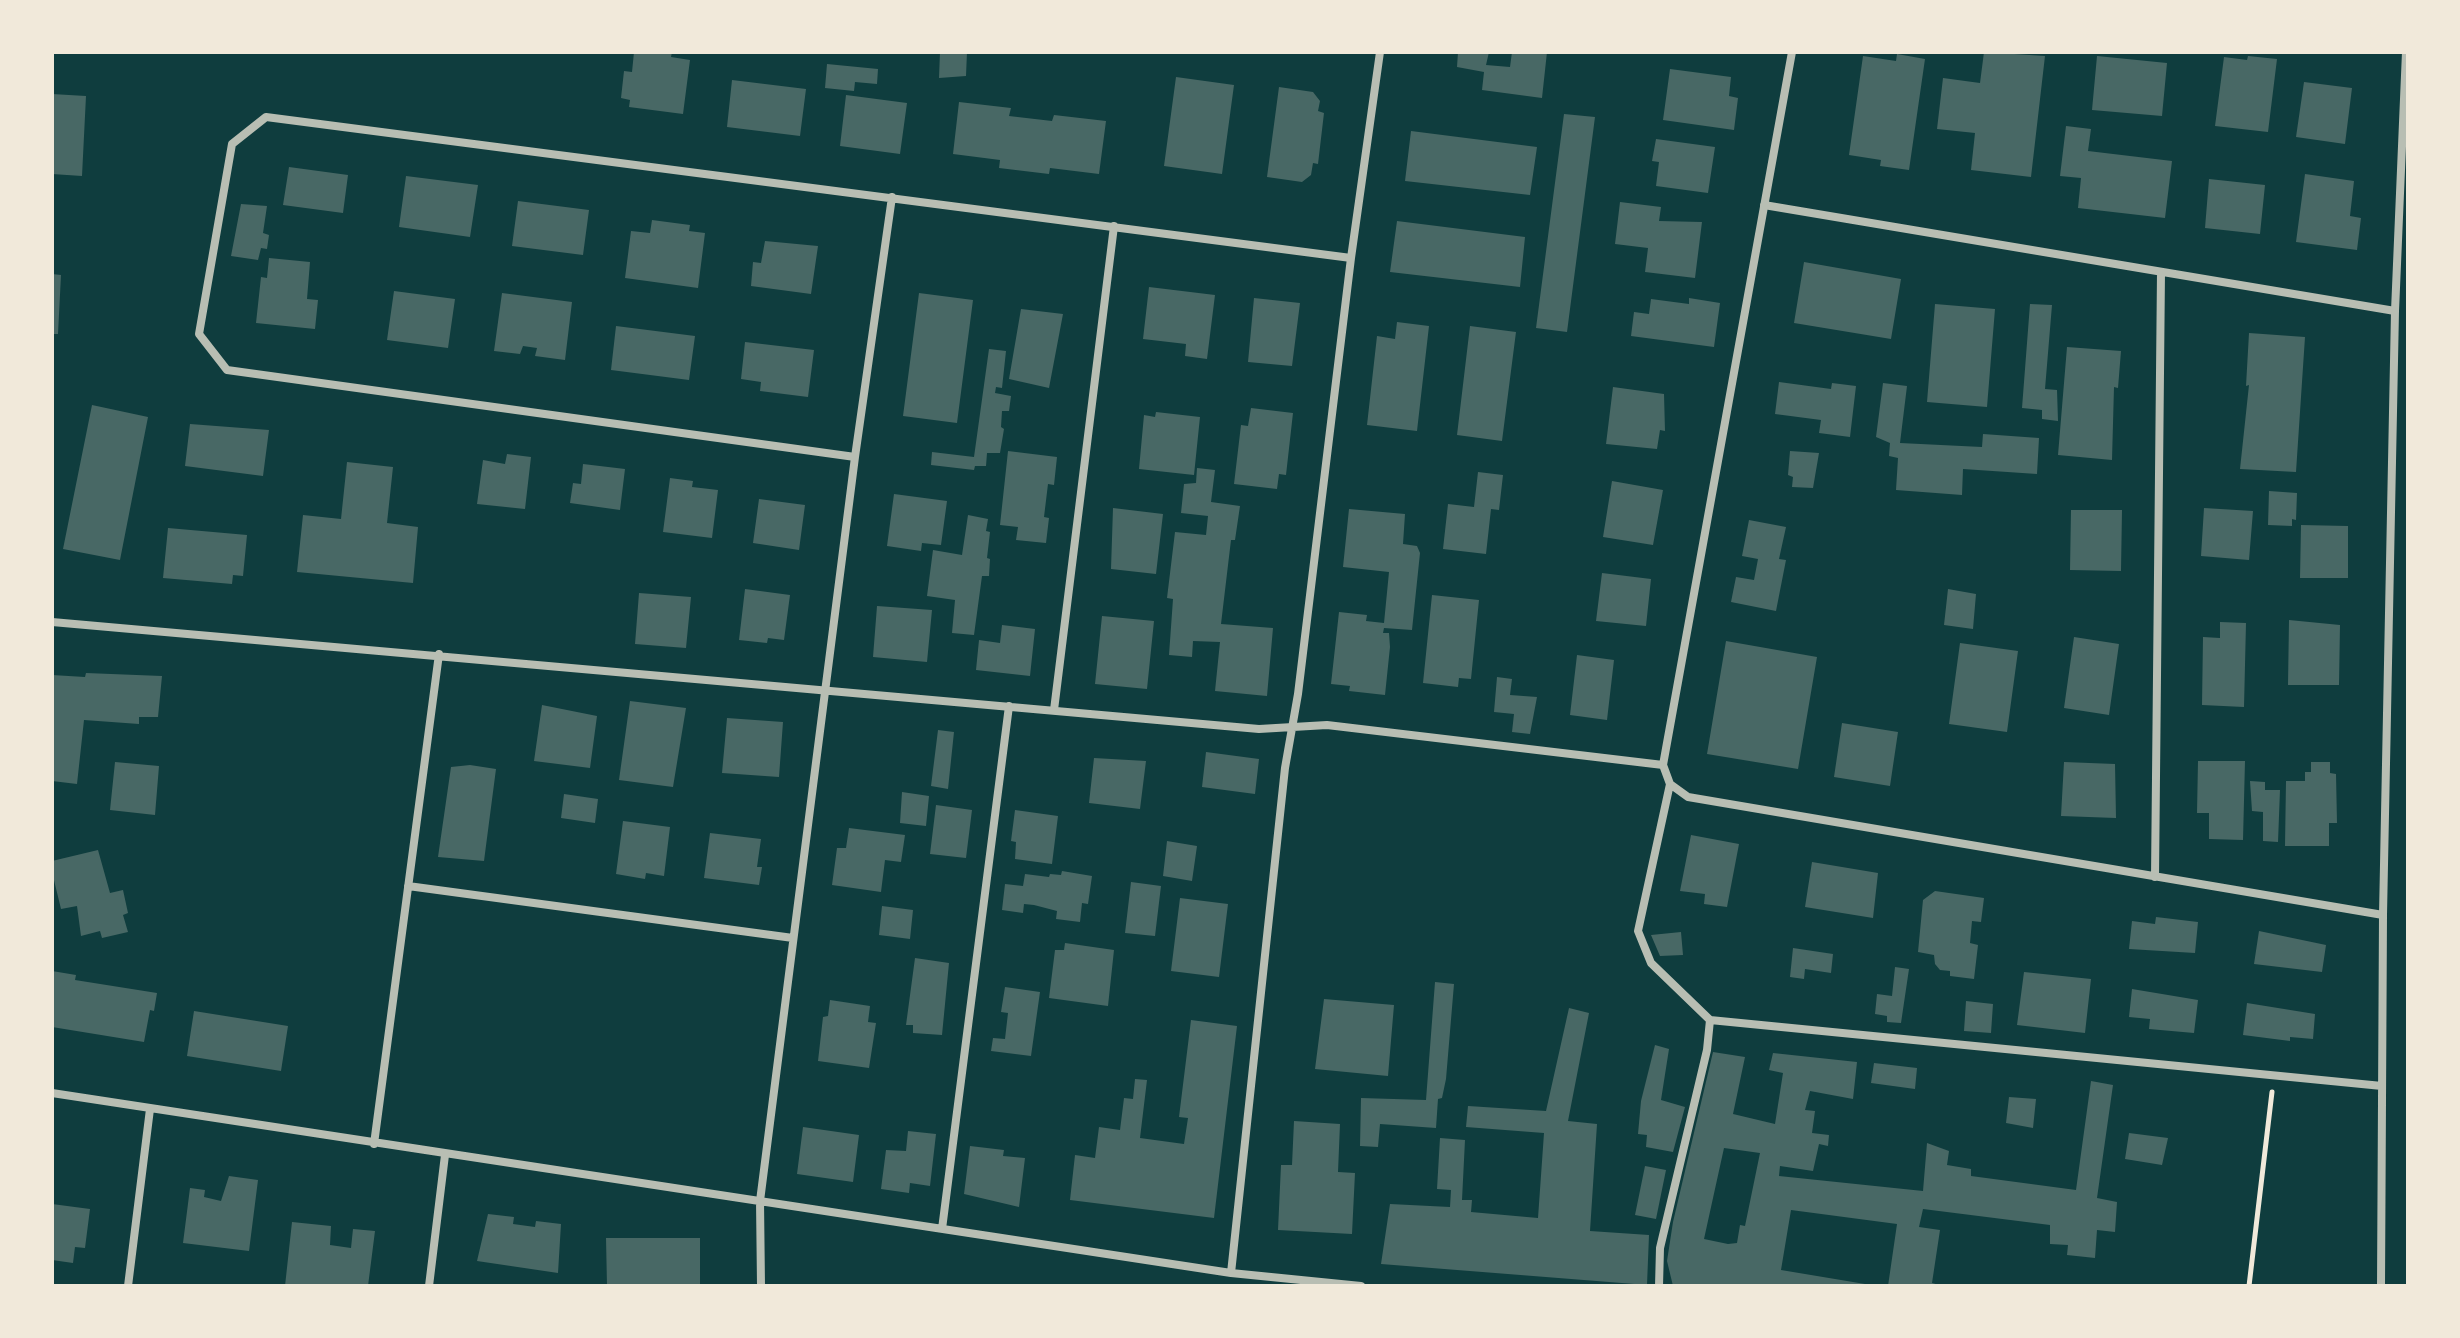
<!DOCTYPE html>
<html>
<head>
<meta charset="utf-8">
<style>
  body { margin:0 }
  #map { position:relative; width:2460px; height:1338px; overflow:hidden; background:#0f3d3e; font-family:Roboto,sans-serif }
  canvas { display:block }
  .frame { position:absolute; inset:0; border:54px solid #f1e9da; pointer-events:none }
</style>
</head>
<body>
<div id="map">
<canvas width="2460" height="1338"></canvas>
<div class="frame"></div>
</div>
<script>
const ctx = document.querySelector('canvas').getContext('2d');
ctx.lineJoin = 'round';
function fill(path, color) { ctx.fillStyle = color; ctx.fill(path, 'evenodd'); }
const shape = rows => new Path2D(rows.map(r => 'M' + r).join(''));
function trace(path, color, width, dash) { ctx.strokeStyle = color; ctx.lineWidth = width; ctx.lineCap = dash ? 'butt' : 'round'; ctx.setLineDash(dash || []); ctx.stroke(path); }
const building = shape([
  [634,52,672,52,671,57,690,60,683,114,629,107,630,100,621,98,624,71,632,72],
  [940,52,967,52,966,76,939,78],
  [1458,52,1489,52,1486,65,1510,67,1512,52,1547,52,1542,98,1482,90,1484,72,1457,67],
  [1984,52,2045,56,2031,177,1971,170,1975,133,1937,129,1943,78,1980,83],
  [1897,54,1925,59,1909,170,1880,166,1881,160,1849,155,1863,56,1896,61],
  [2097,56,2167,63,2162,116,2092,110],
  [2248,56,2277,59,2268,132,2215,126,2224,57,2247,60],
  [827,64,878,69,877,84,855,82,854,91,825,88],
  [1670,69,1731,77,1729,96,1738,98,1734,130,1663,120],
  [1176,77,1234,85,1222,174,1164,166],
  [732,80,806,89,800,136,727,127],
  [2304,82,2352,88,2345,144,2296,137],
  [1279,87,1313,92,1320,101,1318,111,1324,113,1318,164,1313,163,1311,175,1302,182,1267,177],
  [52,94,86,96,82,176,52,174],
  [846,95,907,103,900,154,840,146],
  [959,102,1011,108,1009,116,1052,121,1054,115,1106,121,1099,174,1050,168,1049,174,999,168,1000,160,953,154],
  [1564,114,1595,117,1567,332,1536,328],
  [2066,126,2091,129,2088,151,2172,161,2165,218,2078,208,2081,178,2060,176],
  [1411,131,1537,147,1530,195,1405,181],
  [1656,139,1715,147,1708,193,1656,186,1659,162,1652,161],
  [289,167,348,175,343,213,283,205],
  [2305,174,2354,181,2350,216,2361,218,2357,250,2296,242],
  [406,176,478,185,470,237,399,227],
  [2209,179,2265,185,2260,234,2205,228],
  [518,201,589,210,583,255,512,246],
  [1620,202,1661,207,1659,221,1702,222,1695,278,1645,272,1648,248,1615,244],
  [241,204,267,206,263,233,269,235,267,249,261,248,258,260,231,256],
  [652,220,690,225,689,231,705,233,698,288,625,278,631,231,650,233],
  [1397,221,1525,237,1520,287,1390,272],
  [765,241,818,246,811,294,751,286,753,262,761,263],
  [269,258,310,262,307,299,318,300,315,329,256,323,261,277,267,278],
  [1804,262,1901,279,1891,339,1794,323],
  [52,274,61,275,58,334,52,334],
  [1149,287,1215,295,1207,359,1185,356,1186,344,1143,339],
  [394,291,455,299,448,348,387,340],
  [502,293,572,302,565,360,535,356,537,348,523,346,520,354,494,351],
  [919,293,973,300,957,423,903,416],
  [1254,298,1300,303,1292,366,1248,362],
  [1689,298,1720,303,1714,347,1631,336,1634,312,1649,314,1651,299,1689,304],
  [1935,304,1995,309,1987,407,1927,402],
  [2030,304,2052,305,2045,389,2057,390,2058,421,2042,419,2042,410,2022,408],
  [1021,309,1063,314,1049,388,1009,379],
  [1397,322,1429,326,1417,431,1367,425,1377,336,1395,339],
  [616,326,695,336,689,380,611,370],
  [1470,326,1516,332,1502,441,1457,435],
  [2249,333,2305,337,2296,472,2240,469,2249,385,2246,386],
  [745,342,814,350,808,397,760,391,761,382,741,379],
  [2067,347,2121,351,2118,388,2114,387,2112,460,2058,455],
  [989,349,1006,351,1002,388,996,387,995,393,1011,396,1009,411,1002,411,1001,427,1004,429,1000,453,987,453,986,466,975,466,974,470,931,465,932,452,974,457],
  [1779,382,1831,389,1832,383,1856,386,1850,437,1819,433,1821,420,1775,414],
  [1883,383,1907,386,1900,443,1982,447,1983,434,2039,438,2037,474,1963,469,1962,495,1896,490,1898,458,1889,456,1890,443,1876,437],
  [1613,387,1664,394,1665,431,1660,430,1657,449,1606,444],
  [92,405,148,417,120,560,63,549],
  [1251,408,1293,413,1286,475,1279,474,1277,489,1234,484,1241,425,1248,426],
  [1156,412,1200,417,1194,475,1139,469,1144,415,1155,417],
  [190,424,269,430,263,476,185,466],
  [1008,451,1057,457,1054,485,1048,484,1044,517,1049,518,1046,543,1016,540,1018,527,1000,525],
  [1790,451,1819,453,1813,488,1792,487,1793,477,1788,475],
  [507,454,531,457,525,509,477,504,483,460,505,464],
  [347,462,393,467,387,523,418,527,413,583,297,572,303,515,341,519],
  [583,464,625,469,620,510,570,503,573,483,581,484],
  [1197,468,1215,470,1211,502,1240,506,1235,540,1231,540,1221,624,1273,628,1267,696,1215,691,1220,642,1193,641,1192,657,1169,655,1173,599,1167,598,1175,532,1206,535,1208,516,1181,513,1184,484,1196,483],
  [1478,472,1503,475,1499,510,1491,509,1486,554,1443,549,1448,504,1474,507],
  [670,478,693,481,692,487,718,490,712,538,663,532],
  [1612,481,1663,490,1653,545,1603,537],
  [2269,491,2297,493,2296,520,2292,519,2292,526,2268,525],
  [894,494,947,501,941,545,922,543,921,551,887,546],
  [759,499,805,505,799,550,753,543],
  [1113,508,1163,514,1156,574,1111,569],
  [2204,508,2253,511,2249,560,2201,556],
  [1349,509,1405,514,1403,544,1417,546,1420,553,1412,630,1384,628,1383,633,1389,633,1390,647,1385,695,1349,691,1350,686,1331,684,1339,612,1367,615,1366,621,1384,623,1389,572,1343,567],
  [2071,510,2122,510,2121,571,2070,570],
  [968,515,988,519,986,531,990,532,987,558,990,559,989,576,982,576,974,635,952,633,955,600,927,596,933,550,962,555],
  [1749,520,1786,527,1779,559,1786,560,1776,611,1731,602,1736,577,1754,580,1758,559,1742,556],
  [2301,525,2348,526,2348,578,2300,578],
  [168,528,247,535,243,576,233,575,232,584,163,578],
  [1602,573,1651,579,1646,626,1596,621],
  [745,589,790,595,784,640,768,638,767,643,739,640],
  [1948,589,1976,594,1973,629,1944,625],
  [639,593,691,597,686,648,635,644],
  [1432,595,1479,600,1471,679,1459,678,1458,687,1423,683],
  [877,606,932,610,927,662,873,657],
  [1102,616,1154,621,1147,689,1095,684],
  [2289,620,2340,625,2339,685,2288,685],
  [2220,622,2246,623,2244,707,2202,705,2203,637,2220,638],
  [1002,625,1035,629,1030,676,976,670,979,640,1000,643],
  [2074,637,2119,644,2109,715,2064,708],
  [1726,641,1817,657,1798,769,1707,754],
  [1960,643,2018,651,2007,732,1949,724],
  [1577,655,1614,660,1607,720,1570,715],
  [86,673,162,676,158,717,139,717,139,724,84,720,77,784,52,781,52,675,85,677],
  [1497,677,1512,679,1510,695,1537,697,1530,734,1512,732,1514,714,1494,712],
  [630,701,686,708,673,787,619,780],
  [542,705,597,716,590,768,534,761],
  [727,718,783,722,779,777,722,773],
  [1842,723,1898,732,1890,786,1834,777],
  [938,730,954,732,948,789,931,786],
  [1206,752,1259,759,1255,794,1202,787],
  [1094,758,1146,761,1140,809,1089,803],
  [2198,761,2245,761,2243,840,2209,839,2209,813,2197,813],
  [115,762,159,766,155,815,110,810],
  [2064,762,2115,764,2116,818,2061,816],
  [2311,762,2330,762,2330,773,2336,774,2337,823,2329,823,2329,846,2285,846,2286,781,2305,781,2305,772,2311,772],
  [470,765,496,769,484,861,438,857,451,767],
  [2250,781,2265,782,2265,790,2280,790,2278,842,2263,841,2263,812,2252,811],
  [902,792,929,796,926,826,900,823],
  [564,794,598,799,595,823,561,818],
  [936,805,972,810,966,858,930,854],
  [1015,810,1058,816,1052,864,1015,859,1016,842,1011,841],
  [623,821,670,827,664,876,646,873,645,879,616,874],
  [849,828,905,835,901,862,885,860,881,892,832,885,837,848,846,848],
  [710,833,761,839,757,867,762,867,759,885,704,878],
  [1691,835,1739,844,1727,907,1704,904,1705,894,1680,891],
  [1167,841,1197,846,1192,881,1163,876],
  [98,850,110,893,123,890,128,913,123,915,128,932,102,938,100,931,81,936,77,906,61,909,52,872,52,861],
  [1812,862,1878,873,1873,918,1805,907],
  [1062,871,1092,876,1088,904,1082,903,1080,922,1056,919,1057,911,1034,905,1024,904,1023,913,1002,910,1005,884,1023,886,1025,874,1049,877,1050,874,1061,875],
  [1131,882,1161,886,1155,936,1125,933],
  [1935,891,1984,898,1981,922,1972,921,1970,943,1978,945,1974,979,1950,976,1950,971,1940,970,1935,964,1934,955,1918,952,1923,900],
  [1180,898,1228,904,1219,977,1171,971],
  [882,906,913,910,910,939,879,935],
  [2156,917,2198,922,2195,953,2129,949,2132,921,2155,924],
  [2259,931,2326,945,2322,972,2254,964],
  [1681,932,1683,955,1660,956,1651,935],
  [1065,943,1114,950,1108,1006,1049,998,1055,950,1064,950],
  [1793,948,1833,954,1831,973,1805,969,1804,979,1790,977],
  [915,958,949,963,942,1035,913,1033,913,1025,906,1025],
  [1895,967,1909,969,1901,1023,1887,1022,1887,1016,1875,1014,1877,994,1892,996],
  [52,971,76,975,75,980,157,993,154,1011,150,1010,144,1042,52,1027],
  [2024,972,2091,979,2085,1033,2017,1025],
  [1435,982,1454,984,1446,1079,1442,1098,1438,1099,1436,1128,1380,1124,1378,1147,1360,1146,1361,1098,1426,1100],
  [1005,987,1040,992,1031,1056,991,1051,993,1038,1005,1039,1008,1013,1001,1012],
  [2132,989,2198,1000,2194,1033,2149,1029,2150,1019,2129,1017],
  [1324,999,1394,1005,1388,1076,1315,1069],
  [830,1000,870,1006,868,1022,876,1023,869,1068,818,1061,823,1017,828,1016],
  [1966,1001,1993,1004,1991,1033,1964,1031],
  [2247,1003,2315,1014,2313,1039,2290,1037,2290,1041,2243,1035],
  [1569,1008,1589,1013,1568,1121,1597,1124,1590,1231,1649,1235,1647,1285,1381,1264,1390,1204,1450,1207,1451,1190,1437,1189,1440,1138,1465,1140,1462,1200,1472,1200,1471,1212,1538,1218,1544,1133,1466,1127,1468,1106,1546,1111],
  [194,1011,288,1026,281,1071,187,1056],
  [1191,1020,1237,1026,1214,1218,1070,1200,1075,1155,1095,1158,1099,1127,1120,1130,1124,1098,1133,1099,1135,1079,1147,1080,1140,1138,1184,1144,1188,1118,1179,1117],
  [1655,1045,1669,1049,1661,1100,1685,1107,1673,1152,1646,1147,1647,1135,1638,1134,1641,1101],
  [1713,1052,1745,1057,1733,1114,1775,1124,1783,1073,1769,1070,1773,1053,1857,1062,1853,1099,1810,1091,1805,1110,1815,1111,1812,1133,1829,1135,1828,1146,1819,1144,1813,1171,1780,1166,1779,1176,1923,1191,1927,1143,1949,1151,1947,1165,1971,1169,1971,1176,2076,1190,2091,1081,2113,1085,2097,1198,2117,1202,2115,1232,2097,1230,2095,1258,2067,1255,2068,1245,2050,1244,2050,1225,1923,1209,1919,1227,1940,1230,1932,1283,1943,1286,1888,1286,1897,1224,1791,1210,1781,1270,1877,1286,1673,1286,1667,1261,1673,1222],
  [1724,1148,1760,1153,1745,1226,1740,1225,1737,1243,1728,1244,1704,1239],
  [1874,1063,1917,1068,1915,1089,1871,1083],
  [2009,1097,2036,1099,2033,1128,2006,1123],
  [1294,1121,1340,1124,1338,1172,1355,1173,1352,1234,1278,1230,1281,1165,1292,1165],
  [803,1127,859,1135,853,1182,797,1174],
  [908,1131,936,1134,930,1186,910,1183,909,1193,881,1189,886,1150,906,1151],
  [2129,1133,2168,1138,2162,1165,2125,1159],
  [970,1146,1004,1150,1003,1156,1025,1158,1019,1207,964,1194],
  [1645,1166,1666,1170,1656,1219,1635,1215],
  [229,1176,258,1180,249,1251,183,1243,190,1188,205,1190,204,1197,221,1201],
  [52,1204,90,1209,85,1248,75,1247,73,1263,52,1260],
  [488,1214,514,1217,513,1224,535,1227,536,1221,561,1224,558,1273,477,1261],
  [292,1222,331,1226,330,1245,351,1248,353,1229,375,1231,368,1286,285,1286],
  [606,1238,700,1238,700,1286,607,1286]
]);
const path = shape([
  [2249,1286,2272,1092]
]);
const minor = shape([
  [1764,205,2395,311],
  [855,457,227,370,199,334,232,144,266,117,1351,258],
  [52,622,1259,729,1327,725,1663,765],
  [1054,710,1114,226],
  [1670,784,1688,797,2383,915],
  [2155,877,2161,272],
  [408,886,793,938],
  [1710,1020,1651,963,1638,931,1670,784,1663,765,1792,52],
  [1710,1020,2382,1086],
  [52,1093,1231,1273,1361,1286],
  [374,1144,439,654],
  [942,1229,1009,706],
  [1231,1273,1285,768,1298,694,1351,258,1380,52],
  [128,1286,150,1109],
  [429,1286,445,1155],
  [761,1286,760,1201,855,457,892,197],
  [1659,1286,1660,1248,1707,1050,1710,1020],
  [2381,1286,2383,915,2395,311,2406,52]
]);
fill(building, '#486865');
trace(path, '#f1e9da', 5);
trace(minor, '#b8beb3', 8);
</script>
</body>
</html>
